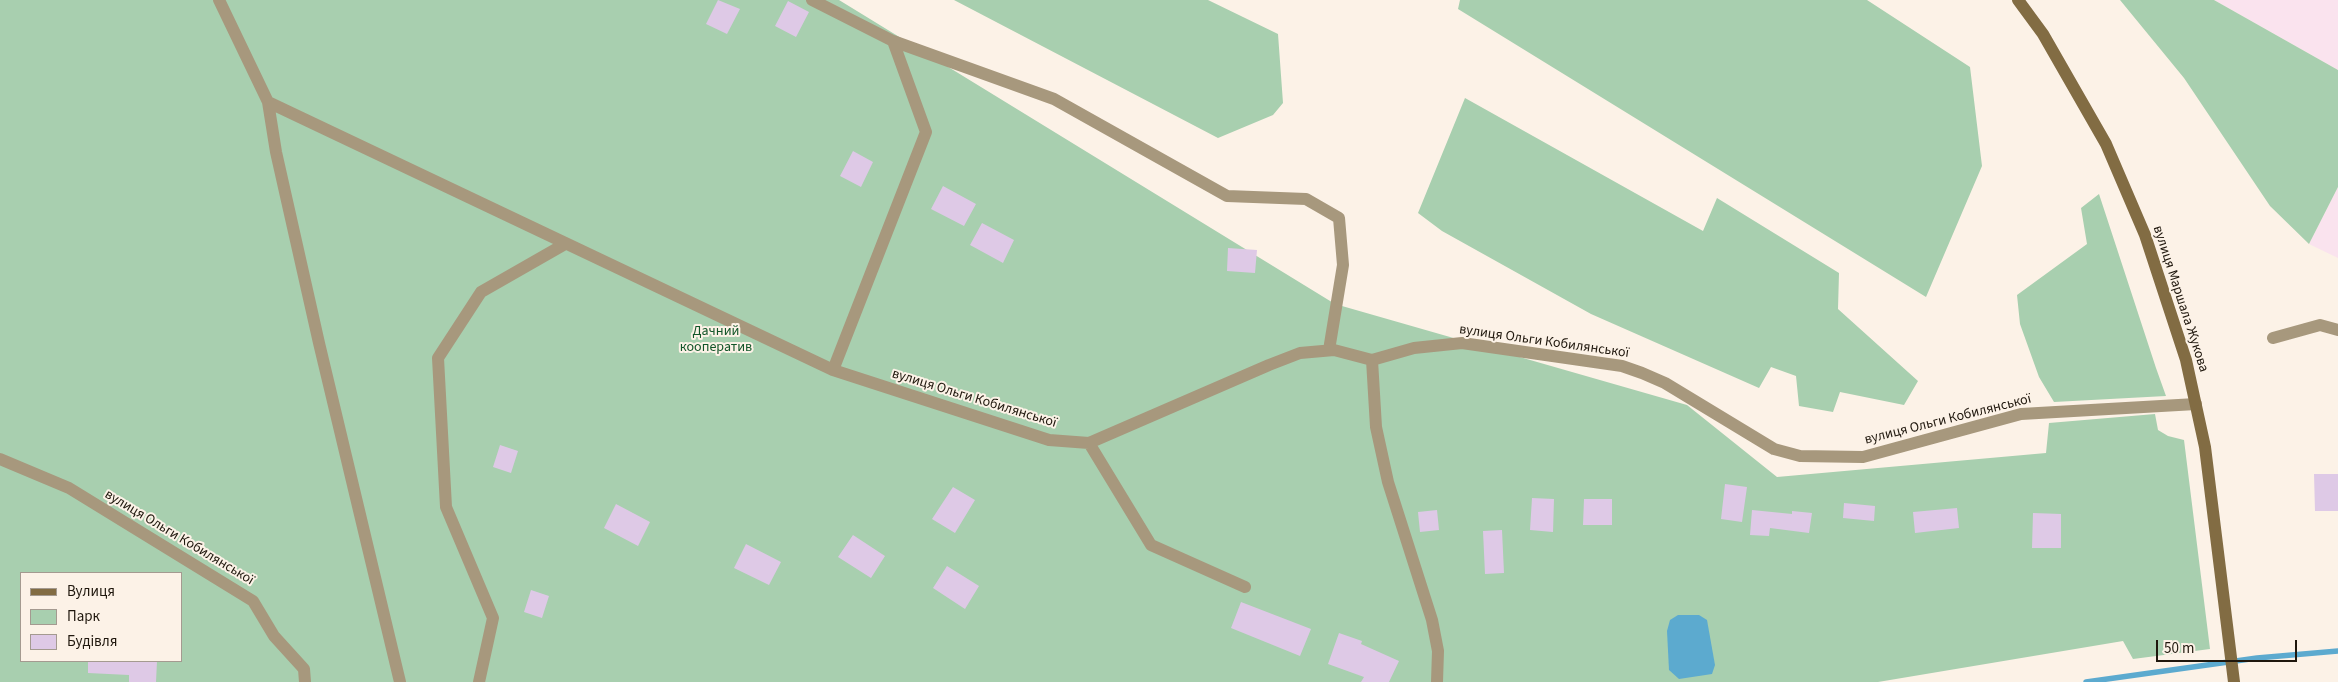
<!DOCTYPE html>
<html>
<head>
<meta charset="utf-8">
<style>
  body { margin:0 }
  #map { position:relative; width:2338px; height:682px; overflow:hidden; background:#fcf2e7; font-family:"Source Sans 3",sans-serif }
  canvas { display:block }
  .legend { position:absolute; left:20px; top:572px; width:162px; height:90px; box-sizing:border-box; background:#fcf2e7; border:1px solid #a49a90; margin:0; padding:6px 9px; list-style:none; font-size:15px; color:#1f170d }
  .legend li { display:flex; align-items:center; gap:10px; height:25px }
  .legend b { width:25px; border:1px solid #a49a90 }
  .scale { position:absolute; left:2156px; top:640px; width:141px; height:22px; box-sizing:border-box; border:2px solid #1f170d; border-top:0; padding-left:6px; font-size:15px; line-height:18px; white-space:nowrap; color:#1f170d; -webkit-text-stroke:4px #fcf2e7; paint-order:stroke }
</style>
</head>
<body>
<div id="map">
<canvas width="2338" height="682"></canvas>
<ul class="legend">
<li><b style="height:6px;background:#826c43"></b>Вулиця</li>
<li><b style="height:14px;background:#a8cfaf"></b>Парк</li>
<li><b style="height:14px;background:#dec9e6"></b>Будівля</li>
</ul>
<div class="scale">50 m</div>
</div>
<script>
const ctx = document.querySelector('canvas').getContext('2d');
ctx.lineJoin = 'round';
function fill(path, color) { ctx.fillStyle = color; ctx.fill(path, 'evenodd'); }
const shape = rows => new Path2D(rows.map(r => 'M' + r).join(''));
function trace(path, color, width, dash) { ctx.strokeStyle = color; ctx.lineWidth = width; ctx.lineCap = dash ? 'butt' : 'round'; ctx.setLineDash(dash || []); ctx.stroke(path); }
function write(font, color, halo, rows, align = 'center') {
  ctx.font = font + ' "Source Sans 3",sans-serif'; ctx.lineWidth = 4; ctx.setLineDash([]); ctx.textBaseline = 'middle'; ctx.strokeStyle = halo; ctx.fillStyle = color; for (const [text, x, y, turn = 0] of rows) {
    ctx.save(); ctx.translate(x, y); ctx.rotate((+turn || 0) * Math.PI / 180); ctx.textAlign = isNaN(turn) ? turn : align; if (halo) ctx.strokeText(text, 0, 0); ctx.fillText(text, 0, 0); ctx.restore();
  }
}
const industrial = shape([
  [2214,0,2338,0,2338,70],
  [2338,187,2338,258,2309,244]
]);
const green = shape([
  [0,0,839,0,1335,304,1687,405,1777,477,2046,453,2049,423,2155,414,2158,430,2168,436,2184,440,2210,649,2133,659,2123,641,1878,682,0,682],
  [21,573,181,573,181,661,21,661],
  [954,0,1208,0,1278,34,1283,103,1273,115,1218,138],
  [1460,0,1867,0,1970,67,1982,166,1926,297,1458,9],
  [2120,0,2214,0,2338,70,2338,187,2309,244,2270,206,2184,78],
  [1465,98,1703,231,1717,198,1839,273,1838,309,1918,381,1904,405,1840,392,1833,412,1799,406,1796,376,1771,367,1759,388,1591,314,1442,231,1418,213],
  [2099,194,2156,368,2166,396,2054,402,2039,377,2020,324,2017,295,2087,244,2081,208]
]);
const water = shape([
  [1678,615,1699,615,1707,620,1715,665,1712,674,1679,679,1669,670,1667,631,1670,620]
]);
const stream = shape([
  [2086,682,2257,658,2338,651]
]);
const building = shape([
  [718,0,740,9,727,34,706,24],
  [788,1,809,12,796,37,775,26],
  [853,151,873,162,861,187,840,176],
  [943,186,976,204,964,226,931,209],
  [982,223,1014,240,1003,263,970,245],
  [1228,248,1257,250,1255,273,1227,271],
  [500,445,518,451,511,473,493,467],
  [2314,474,2338,474,2338,511,2315,511],
  [1725,484,1747,487,1742,522,1721,519],
  [953,487,975,500,955,533,932,519],
  [1532,498,1554,499,1553,532,1530,530],
  [1584,499,1612,499,1612,525,1583,525],
  [1844,503,1875,506,1874,521,1843,518],
  [616,504,650,522,638,546,604,528],
  [1957,508,1959,528,1915,533,1913,512],
  [1437,510,1439,530,1420,532,1418,512],
  [1752,510,1792,514,1792,511,1812,513,1809,533,1770,528,1769,536,1750,535],
  [2033,513,2061,514,2061,548,2032,548],
  [1502,530,1504,573,1485,574,1483,531],
  [853,535,885,556,871,578,838,557],
  [746,544,781,562,769,585,734,568],
  [947,566,979,586,965,609,933,588],
  [531,590,549,596,542,618,524,612],
  [1241,602,1311,629,1300,656,1231,628],
  [1339,633,1362,641,1361,644,1399,661,1389,682,1361,682,1364,677,1328,664],
  [88,661,157,661,156,682,129,682,129,675,88,673]
]);
const street = shape([
  [219,0,268,102,833,370,1049,440,1089,443,1269,365,1300,353,1334,350,1372,360,1414,348,1462,343,1622,366,1642,373,1665,383,1774,449,1800,456,1863,457,2021,414,2196,404],
  [812,0,893,41,926,132,833,370],
  [893,41,1054,99,1227,196,1306,199,1339,218,1343,265,1329,350],
  [268,102,276,152,319,343,400,682],
  [2273,338,2320,325,2338,330],
  [1372,360,1376,427,1388,482,1432,620,1438,651,1437,682],
  [1089,443,1151,545,1245,587],
  [0,459,69,488,253,601,274,636,304,669,305,682],
  [479,682,493,618,446,507,438,358,481,292,565,244]
]);
const secondary = shape([
  [2018,0,2043,34,2106,144,2145,235,2186,360,2205,447,2234,682]
]);
const streetNames = [
  ["вулиця Маршала Жукова",2180,299,72],
  ["вулиця Ольги Кобилянської",1544,342,8],
  ["вулиця Ольги Кобилянської",974,399,17],
  ["вулиця Ольги Кобилянської",1948,420,-14],
  ["вулиця Ольги Кобилянської",179,538,31]
];
const parkNames = [
  ["Дачний",716,332],
  ["кооператив",716,348]
];
fill(industrial, '#fae3ee');
fill(green, '#a8cfaf');
fill(water, '#5caacf');
trace(stream, '#5caacf', 5.5);
fill(building, '#dec9e6');
trace(street, '#a7987d', 12);
trace(secondary, '#826c43', 12);
write('14px', '#1f170d', '#fcf2e7', streetNames);
write('14px', '#115528', '#fcf2e7', parkNames);
</script>
</body>
</html>
